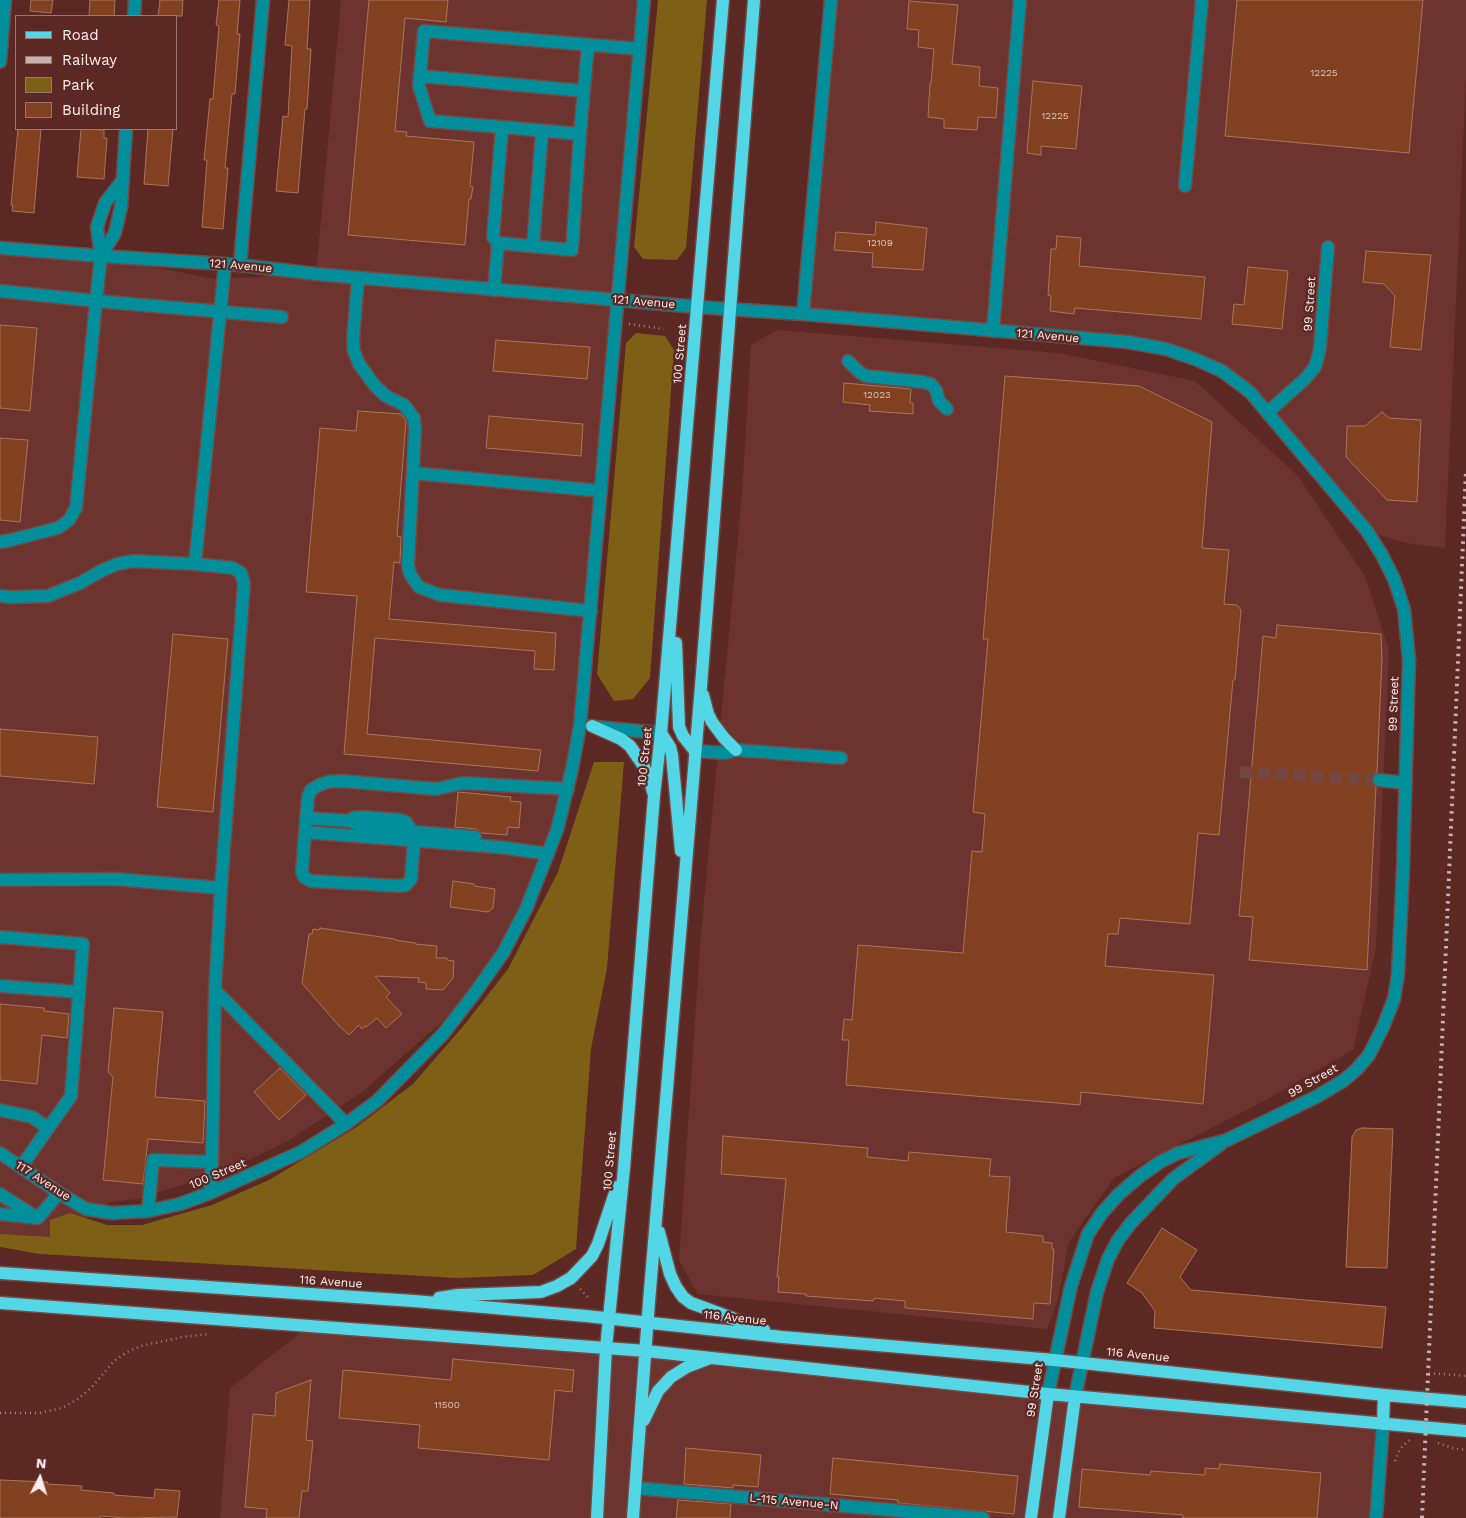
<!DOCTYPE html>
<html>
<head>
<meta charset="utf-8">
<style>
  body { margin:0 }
  #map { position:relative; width:1466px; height:1518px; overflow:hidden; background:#5b2824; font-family:"Work Sans",sans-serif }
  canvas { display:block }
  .legend { position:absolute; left:15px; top:15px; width:162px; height:115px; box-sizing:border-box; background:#5b2824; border:1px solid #9b7774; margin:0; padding:6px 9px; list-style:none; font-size:15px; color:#fceeed }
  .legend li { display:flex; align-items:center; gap:10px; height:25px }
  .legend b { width:25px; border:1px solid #9b7774 }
  .north { position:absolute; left:15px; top:1453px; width:50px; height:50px; -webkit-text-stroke:4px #5b2824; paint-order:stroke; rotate:5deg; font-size:14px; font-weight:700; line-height:20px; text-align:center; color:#fceeed }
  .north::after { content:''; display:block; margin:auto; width:18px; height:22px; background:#fceeed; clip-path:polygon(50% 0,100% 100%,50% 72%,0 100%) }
</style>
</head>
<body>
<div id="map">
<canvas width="1466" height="1518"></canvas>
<ul class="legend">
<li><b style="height:6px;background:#53d7e6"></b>Road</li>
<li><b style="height:6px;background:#c9afad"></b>Railway</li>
<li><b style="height:14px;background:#7d6016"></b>Park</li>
<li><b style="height:14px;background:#814120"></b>Building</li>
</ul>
<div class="north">N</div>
</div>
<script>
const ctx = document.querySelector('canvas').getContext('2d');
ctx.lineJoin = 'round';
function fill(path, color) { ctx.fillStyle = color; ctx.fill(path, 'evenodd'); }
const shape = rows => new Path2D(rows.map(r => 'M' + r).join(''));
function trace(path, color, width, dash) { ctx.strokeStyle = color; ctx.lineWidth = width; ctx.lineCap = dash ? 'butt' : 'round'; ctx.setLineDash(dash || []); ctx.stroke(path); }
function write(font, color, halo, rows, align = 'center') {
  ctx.font = font + ' "Work Sans",sans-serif'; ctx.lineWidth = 4.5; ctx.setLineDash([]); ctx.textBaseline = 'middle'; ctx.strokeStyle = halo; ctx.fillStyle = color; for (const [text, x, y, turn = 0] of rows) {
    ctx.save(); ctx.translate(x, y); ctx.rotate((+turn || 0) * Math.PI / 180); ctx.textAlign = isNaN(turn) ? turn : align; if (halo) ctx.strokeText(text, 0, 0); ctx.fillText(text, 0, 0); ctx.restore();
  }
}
const built = shape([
  [341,0,644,0,580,725,544,866,474,994,361,1093,288,1141,227,1171,138,1199,110,1202,58,1239,0,1237,0,248,101,256,214,279,316,274],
  [831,0,1466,0,1466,79,1445,548,1406,543,1367,531,1250,392,1166,349,803,314],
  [777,330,1059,353,1195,381,1298,476,1365,576,1389,650,1376,948,1353,1050,1266,1100,1114,1178,1069,1242,1058,1300,1047,1329,698,1294,679,1261,700,944,742,493,751,345],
  [309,1326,1383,1424,1381,1518,220,1518,230,1388]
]);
const green = shape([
  [658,0,707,0,686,248,677,260,643,259,634,247],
  [636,333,665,336,674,350,650,678,633,699,614,701,597,674,626,343],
  [594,762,624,762,607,968,591,1049,576,1249,533,1275,457,1278,40,1254,0,1247,0,1234,50,1237,50,1220,70,1213,107,1225,142,1225,212,1205,269,1180,355,1128,413,1084,465,1024,508,969,558,872]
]);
const building = shape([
  [31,0,53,0,51,13,30,11,31,0],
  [90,0,115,0,114,16,89,16,90,0],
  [160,0,183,0,182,16,158,16,160,0],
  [219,0,240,0,237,34,240,34,235,94,232,94,225,168,228,168,223,229,202,227,207,160,204,160,210,99,213,99,219,26,216,25,219,0],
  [289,0,310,0,307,49,311,49,307,109,305,109,298,193,276,191,283,116,288,117,292,46,285,45,289,0],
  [369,0,448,0,446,22,405,18,395,131,407,132,406,136,474,142,470,186,473,187,471,199,469,199,465,245,348,235,369,0],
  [1237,0,1423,0,1409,153,1225,136,1237,0],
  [909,1,958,5,952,64,980,67,979,86,998,88,996,118,978,117,977,130,944,128,944,119,928,117,930,83,931,83,934,49,918,47,919,30,907,29,909,1],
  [1033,81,1082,86,1076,149,1041,146,1041,155,1027,153,1033,81],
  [18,129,41,129,34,213,12,211,13,205,11,205,18,129],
  [81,129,104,130,104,138,107,138,104,179,77,177,81,129],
  [148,129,173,129,168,186,144,184,148,129],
  [876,222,927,228,923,270,872,267,873,253,834,250,836,232,875,235,876,222],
  [1057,236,1081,238,1079,266,1205,277,1201,319,1075,308,1074,314,1050,311,1051,296,1048,295,1051,249,1056,249,1057,236],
  [1366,251,1431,255,1421,350,1390,347,1395,296,1384,284,1363,282,1366,251],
  [1248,267,1288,271,1282,329,1232,324,1234,304,1244,305,1248,267],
  [0,325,37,328,30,411,0,408,0,325],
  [496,340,590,347,587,379,493,371,496,340],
  [1005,376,1139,386,1212,422,1202,548,1229,550,1224,604,1237,605,1241,610,1235,680,1233,680,1219,835,1198,833,1190,924,1120,918,1118,934,1108,934,1105,966,1214,975,1203,1104,1081,1092,1080,1105,846,1085,849,1040,842,1040,844,1019,852,1020,858,945,963,953,972,851,982,852,985,814,973,812,988,639,983,639,1005,376],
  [844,383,911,389,910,403,913,403,913,414,869,411,870,405,843,402,844,383],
  [358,411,401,414,406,421,397,536,401,537,400,563,394,562,389,619,556,633,554,670,534,669,535,651,375,638,367,734,541,750,538,771,344,754,357,596,306,592,320,428,356,431,358,411],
  [1382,412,1389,418,1421,420,1417,502,1387,500,1346,457,1347,426,1365,426,1382,412],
  [489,416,583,424,581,456,486,448,489,416],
  [0,438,28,440,20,522,0,520,0,438],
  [1277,625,1381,634,1382,658,1377,772,1373,775,1371,780,1372,784,1376,787,1367,970,1249,960,1253,917,1239,916,1263,636,1276,638,1277,625],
  [173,634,228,639,213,812,157,807,173,634],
  [0,729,98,737,94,784,0,776,0,729],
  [458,792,511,797,510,801,521,802,519,828,508,827,507,835,482,833,476,829,455,827,458,792],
  [453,881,474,884,474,886,495,889,493,908,488,912,450,907,453,881],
  [320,928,395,939,395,940,415,943,415,944,437,946,436,958,447,958,447,960,454,961,453,978,443,990,426,989,426,983,418,982,419,978,375,976,390,993,386,997,402,1014,386,1028,377,1018,366,1027,365,1026,362,1029,359,1025,349,1035,338,1025,302,983,309,934,312,934,313,929,319,930,320,928],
  [0,1004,44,1008,44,1011,69,1014,67,1038,42,1035,37,1084,0,1080,0,1004],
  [114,1008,163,1012,155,1097,205,1101,203,1143,148,1139,143,1184,103,1180,113,1077,108,1072,114,1008],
  [280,1068,306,1095,279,1120,254,1092,280,1068],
  [1362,1128,1393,1129,1387,1268,1346,1267,1352,1137,1356,1130,1362,1128],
  [723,1136,868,1148,867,1157,908,1161,909,1152,991,1159,989,1176,1010,1177,1006,1232,1043,1236,1043,1242,1052,1243,1052,1249,1054,1249,1050,1304,1034,1303,1033,1319,905,1308,905,1301,874,1298,873,1301,806,1296,806,1294,778,1292,779,1277,777,1277,786,1179,721,1174,723,1136],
  [1162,1228,1197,1250,1180,1277,1191,1290,1386,1307,1382,1348,1154,1328,1155,1311,1142,1293,1127,1283,1162,1228],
  [453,1359,574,1370,572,1392,555,1390,549,1460,418,1448,420,1425,339,1418,343,1370,451,1380,453,1359],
  [311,1380,306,1440,313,1441,308,1491,302,1491,299,1518,266,1518,267,1509,245,1507,253,1414,275,1416,276,1393,311,1380],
  [686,1448,761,1455,758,1487,733,1485,733,1488,684,1484,686,1448],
  [833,1458,1018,1476,1014,1514,898,1503,898,1500,830,1494,833,1458],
  [1220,1464,1321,1473,1317,1518,1183,1518,1183,1515,1079,1507,1082,1469,1150,1475,1151,1471,1205,1475,1205,1468,1219,1469,1220,1464],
  [0,1480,48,1482,47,1484,82,1486,81,1490,114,1493,114,1495,154,1498,155,1489,180,1491,177,1517,126,1518,101,1516,100,1518,0,1518,0,1480],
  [678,1500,731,1504,730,1518,676,1518,678,1500]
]);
const minorTunnel = shape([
  [1240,772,1379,780]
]);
const path = shape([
  [629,324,664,329],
  [580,1289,588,1297],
  [1429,1373,1466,1376],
  [0,1413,40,1413,62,1408,78,1399,91,1388,114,1361,127,1352,141,1346,182,1337,209,1334],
  [1438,1443,1453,1448,1466,1450],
  [1395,1461,1400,1449,1408,1441,1411,1440]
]);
const minor = shape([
  [134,16,135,0],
  [0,62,5,0],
  [420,76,584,91],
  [502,127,580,134,588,45],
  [122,181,105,203,97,227,101,256,96,301,282,317],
  [1185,186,1202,0],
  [498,243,572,250,580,134],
  [533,246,542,131],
  [0,248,101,256,240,265,316,274,698,307,803,314,1128,342,1166,349,1195,359,1222,371,1250,392,1367,531,1382,555,1394,579,1404,609,1409,660,1403,869,1398,974,1394,999,1383,1027,1369,1055,1357,1069,1343,1081,1316,1097,1227,1140,1178,1153,1160,1162,1140,1176,1118,1195,1102,1213,1088,1234,1071,1286,1048,1394],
  [101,256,115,233,121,207,126,129],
  [240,265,263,0],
  [358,278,353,340,354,351,359,364,376,387,386,396,404,405,414,418,415,430,408,565,410,574,414,580,419,587,440,595,591,611],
  [494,290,498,243,493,237,502,127,430,121,419,86,424,31,640,49],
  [0,291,96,301,76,508,69,520,58,528,11,540,0,542],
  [803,314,831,0],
  [993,331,1020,0],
  [848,361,859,372,866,376,923,382,931,384,936,390,939,401,947,409],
  [1268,412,1306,378,1315,367,1318,357,1320,347,1328,247],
  [413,473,601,491],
  [0,596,10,597,48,596,80,583,101,571,117,564,133,561,195,564],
  [595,727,661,733],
  [695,751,725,753,736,750,841,758],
  [1379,780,1406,783],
  [306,818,350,821,369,828,475,837],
  [352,820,353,818,363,817,400,820,406,822,409,827,409,831],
  [305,832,308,797,311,790,319,785,327,782,342,781,436,789,463,783,568,789],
  [414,841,411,879,406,885,400,886,311,881,304,877,302,872,305,832,497,847,507,848,548,854],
  [0,880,115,879,221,888],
  [0,937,83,944,71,1096,21,1167],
  [0,986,79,992],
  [215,990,346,1124],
  [0,1110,32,1117,48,1128],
  [0,1153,59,1193,86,1209,112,1213,148,1211,180,1204,210,1193,301,1152,346,1124,377,1101,443,1034,474,994,503,953,526,909,557,830,572,769,580,725,644,0],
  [210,1193,212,1162,215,990,221,888,244,583,241,573,233,568,195,564,225,264],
  [0,1194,36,1217],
  [148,1211,153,1160,212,1162],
  [0,1214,38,1218,59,1193],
  [1075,1397,1097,1292,1108,1259,1118,1240,1131,1223,1173,1179,1221,1144],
  [635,1488,983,1518],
  [1376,1518,1383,1424]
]);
const major = shape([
  [676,643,679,727,683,736,695,751],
  [703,695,708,714,712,722,724,738,736,750],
  [592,726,621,739,630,746,643,765,650,780,653,792],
  [661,733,670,747,672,755,681,851],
  [659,1232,670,1274,676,1287,683,1297,691,1303,702,1307,764,1330],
  [0,1273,414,1301,586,1316,782,1337,1054,1360,1384,1395,1466,1402],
  [439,1298,458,1295,541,1292,557,1286,571,1278,592,1256,598,1244,617,1187],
  [0,1303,646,1351,1048,1394,1466,1431],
  [644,1420,658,1391,671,1377,687,1367,708,1359],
  [1383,1424,1384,1395],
  [597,1518,606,1348,624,1168,654,796,661,733,723,0],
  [633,1518,649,1302,701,686,754,0],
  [1031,1518,1048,1394],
  [1059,1518,1075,1397]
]);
const rail = shape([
  [1422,1518,1466,470]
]);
const numberNames = [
  ["12225",1324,73],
  ["12225",1055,116],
  ["12109",880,243],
  ["12023",877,395],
  ["11500",447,1405]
];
const streetNames = [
  ["121 Avenue",241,266,5],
  ["121 Avenue",644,302,5],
  ["99 Street",1310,304,-86],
  ["121 Avenue",1048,336,5],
  ["100 Street",680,354,-85],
  ["99 Street",1394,704,-88],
  ["100 Street",645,757,-84],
  ["99 Street",1313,1081,-30],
  ["100 Street",610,1161,-85],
  ["100 Street",218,1174,-23],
  ["117 Avenue",43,1181,33],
  ["116 Avenue",331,1282,4],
  ["116 Avenue",735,1318,6],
  ["116 Avenue",1138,1355,6],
  ["99 Street",1035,1390,-81],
  ["L-115 Avenue-N",794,1502,5]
];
fill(built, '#6c332f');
fill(green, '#7d6016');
fill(building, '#814120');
trace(building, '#a9745b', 1);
trace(minorTunnel, '#734642', 12, [12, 6]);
trace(minor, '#754844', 15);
trace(major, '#754844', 15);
trace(path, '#a4827f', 2.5, [1, 4]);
trace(minor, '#018f9c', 12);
trace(major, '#53d7e6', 12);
trace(rail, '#c9afad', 4, [2.5, 5]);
write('10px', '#ddc3ba', null, numberNames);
write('12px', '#fceeed', '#5b2824', streetNames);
</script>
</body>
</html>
